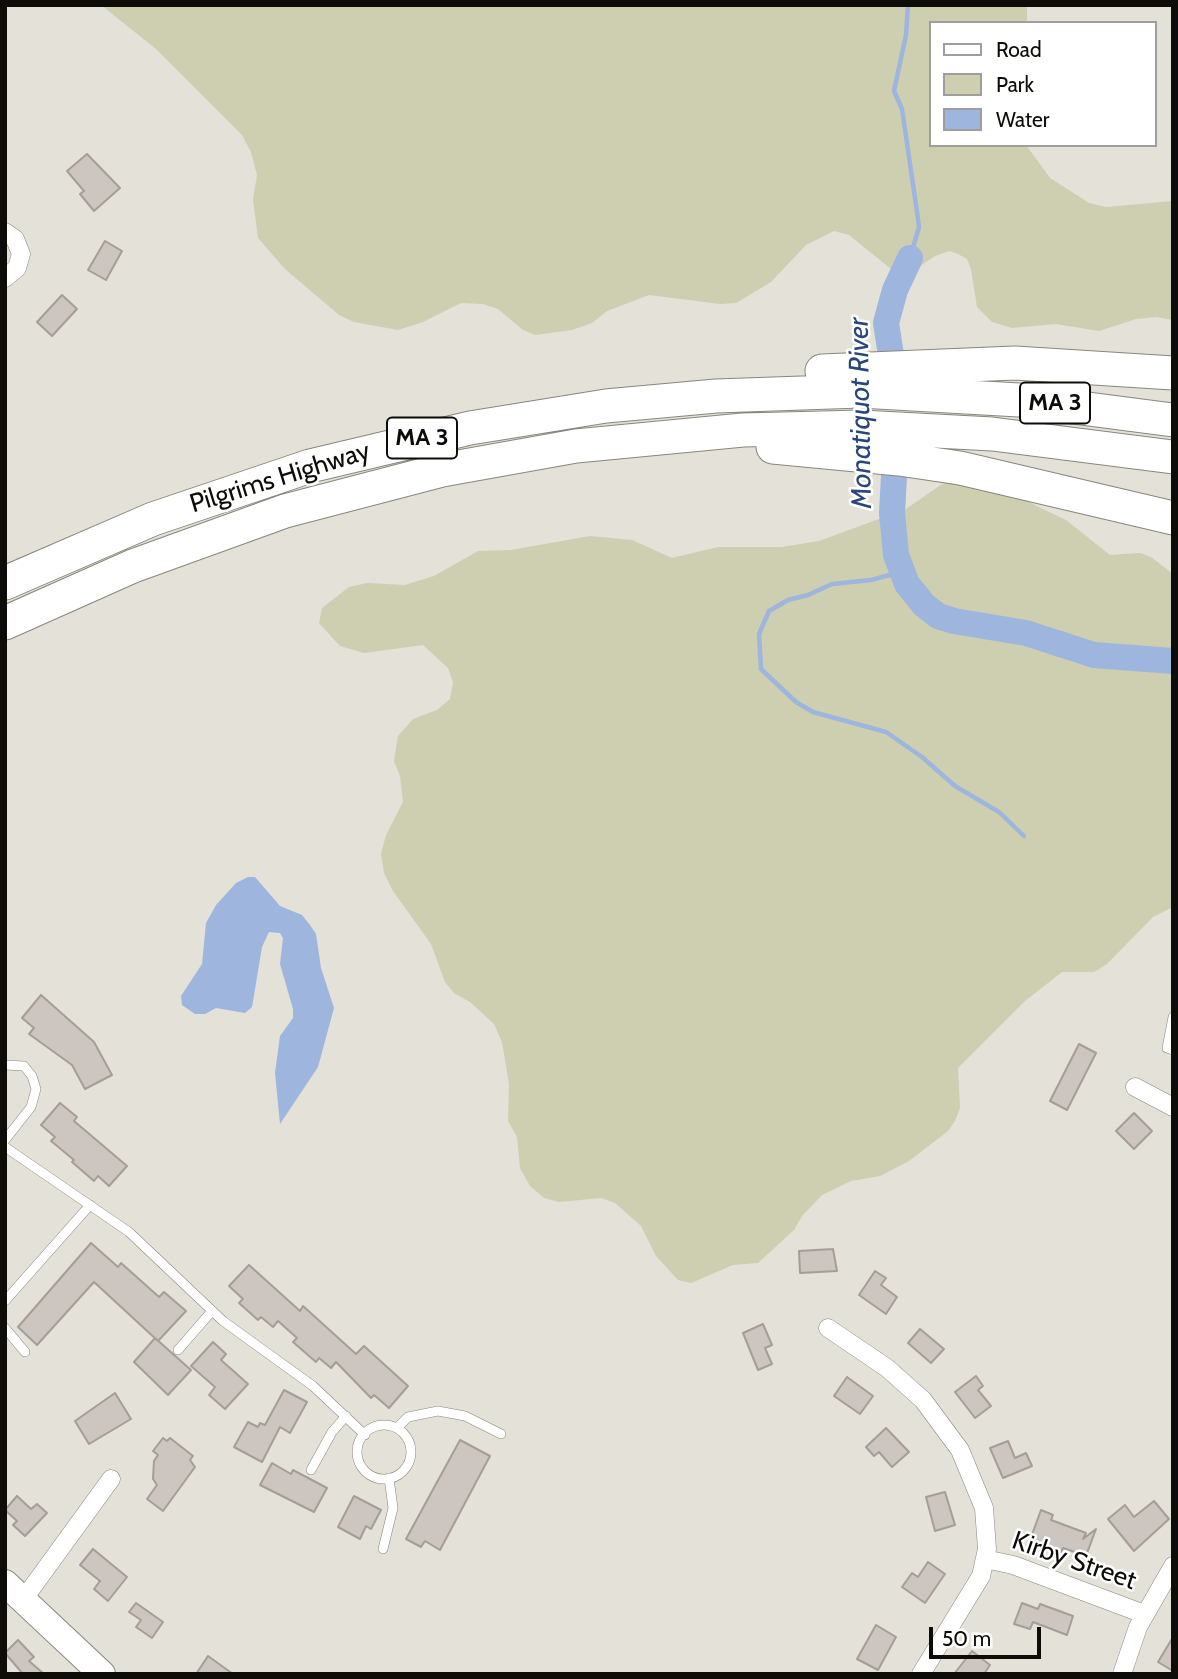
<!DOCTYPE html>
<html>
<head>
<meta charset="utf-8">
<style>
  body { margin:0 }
  #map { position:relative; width:1178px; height:1679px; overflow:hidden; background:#e3e1d8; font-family:Cabin,sans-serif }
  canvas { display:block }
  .frame { position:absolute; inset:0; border:7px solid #0d0c09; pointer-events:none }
  .legend { position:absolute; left:929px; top:21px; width:228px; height:126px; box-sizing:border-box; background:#fff; border:2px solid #9e9e9d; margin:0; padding:9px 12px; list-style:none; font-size:21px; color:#0d0c09 }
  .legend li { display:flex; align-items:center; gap:14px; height:35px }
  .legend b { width:35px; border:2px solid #9e9e9d }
  .scale { position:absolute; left:929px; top:1627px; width:112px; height:32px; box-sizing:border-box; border:4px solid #0d0c09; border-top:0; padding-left:9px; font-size:21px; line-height:24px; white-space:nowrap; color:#0d0c09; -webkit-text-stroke:5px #fff; paint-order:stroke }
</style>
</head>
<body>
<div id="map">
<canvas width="1178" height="1679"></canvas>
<div class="frame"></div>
<ul class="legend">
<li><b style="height:9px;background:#fff"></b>Road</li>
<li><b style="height:19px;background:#cdcfb0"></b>Park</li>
<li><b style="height:19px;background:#9eb5dd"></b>Water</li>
</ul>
<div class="scale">50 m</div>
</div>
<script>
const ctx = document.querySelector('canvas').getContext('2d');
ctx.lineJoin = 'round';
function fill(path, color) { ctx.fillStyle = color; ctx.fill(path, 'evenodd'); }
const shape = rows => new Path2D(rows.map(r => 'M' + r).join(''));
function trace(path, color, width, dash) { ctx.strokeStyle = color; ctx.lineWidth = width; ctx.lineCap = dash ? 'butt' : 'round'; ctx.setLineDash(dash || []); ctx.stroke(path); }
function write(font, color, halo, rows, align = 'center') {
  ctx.font = font + ' Cabin,sans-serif'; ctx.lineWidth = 5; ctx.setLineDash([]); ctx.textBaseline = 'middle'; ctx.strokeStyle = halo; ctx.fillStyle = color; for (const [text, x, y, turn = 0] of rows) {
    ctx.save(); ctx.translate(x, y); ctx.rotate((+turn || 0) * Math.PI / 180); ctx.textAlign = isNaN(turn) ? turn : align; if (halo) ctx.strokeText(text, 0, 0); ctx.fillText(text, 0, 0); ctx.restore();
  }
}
const green = shape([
  [101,5,1027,5,1027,23,931,23,931,145,1026,145,1050,178,1089,203,1106,207,1173,201,1173,320,1156,317,1136,319,1099,331,1056,324,1012,328,992,322,977,307,971,269,967,259,958,254,949,251,935,256,910,273,896,273,849,235,834,231,806,245,771,282,736,303,720,304,649,295,607,311,592,323,572,330,535,335,523,330,498,309,483,304,461,303,423,322,398,330,354,322,339,315,285,269,258,238,253,200,257,175,251,152,242,135,156,49],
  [955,482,1022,499,1066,520,1110,555,1140,553,1151,557,1173,574,1173,907,1153,917,1107,964,1094,972,1062,972,1025,1001,958,1068,960,1108,955,1121,948,1131,909,1161,880,1176,851,1181,822,1195,802,1216,794,1230,758,1263,733,1265,691,1283,678,1280,656,1256,641,1226,615,1203,601,1198,559,1202,544,1198,530,1186,520,1168,517,1137,508,1121,509,1084,502,1042,494,1024,470,1002,454,993,445,982,431,944,393,891,384,873,381,854,386,835,403,802,400,776,394,761,398,736,413,719,437,710,450,699,453,682,448,668,423,645,364,653,340,646,319,623,322,608,349,587,367,583,405,585,434,576,478,551,511,550,590,536,632,540,672,558,718,547,782,547,819,541,906,509,942,484]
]);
const water = shape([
  [248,877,255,877,280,906,302,915,310,925,316,934,321,968,334,1008,318,1067,280,1124,275,1073,280,1036,293,1018,293,1009,280,964,283,938,280,933,269,932,262,947,252,1007,245,1013,216,1008,205,1014,195,1014,182,1005,181,996,202,964,206,923,216,905,236,883]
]);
const stream = shape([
  [908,5,906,35,894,91,902,109,917,212,919,227,910,258],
  [901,572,871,580,832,584,808,595,788,600,769,611,759,634,761,669,796,702,813,712,886,732,922,757,955,786,999,812,1024,836]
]);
const river = shape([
  [896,387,886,323,895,290,910,258],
  [896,439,892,513,896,555,907,584,924,605,938,616,954,621,1026,633,1094,655,1173,661]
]);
const building = shape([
  [87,154,120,188,94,211,80,194,84,191,67,171,87,154],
  [105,241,122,251,106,280,88,270,105,241],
  [62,295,77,309,52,336,37,322,62,295],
  [41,995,94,1042,112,1075,85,1089,72,1065,29,1034,34,1028,22,1018,41,995],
  [1079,1044,1096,1053,1067,1110,1050,1101,1079,1044],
  [60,1103,77,1117,74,1121,127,1166,109,1186,98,1176,94,1181,72,1162,74,1160,51,1141,55,1137,41,1125,60,1103],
  [1134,1113,1152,1131,1134,1149,1116,1131,1134,1113],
  [91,1243,118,1267,121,1263,159,1297,164,1292,186,1311,158,1341,94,1282,37,1345,18,1327,91,1243],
  [833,1249,837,1271,800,1273,799,1251,833,1249],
  [249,1265,300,1311,303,1306,356,1354,364,1346,408,1386,389,1408,374,1395,371,1398,336,1362,331,1368,319,1358,316,1362,293,1342,297,1338,278,1321,273,1327,261,1317,258,1320,239,1303,243,1299,229,1286,249,1265],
  [875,1271,886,1278,881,1285,897,1297,886,1314,859,1295,875,1271],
  [763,1324,772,1345,765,1348,772,1364,758,1370,743,1333,763,1324],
  [920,1329,944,1349,931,1363,908,1343,920,1329],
  [155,1338,191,1370,168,1395,134,1362,155,1338],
  [213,1342,226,1354,221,1360,248,1384,225,1409,209,1395,215,1387,191,1366,213,1342],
  [976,1376,983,1386,978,1390,991,1406,975,1418,955,1392,976,1376],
  [847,1377,873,1396,860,1414,834,1396,847,1377],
  [284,1390,307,1402,290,1433,280,1427,262,1462,234,1447,248,1422,258,1427,260,1423,265,1425,284,1390],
  [115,1393,131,1419,89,1444,75,1421,115,1393],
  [886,1428,909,1452,892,1467,879,1452,874,1456,866,1447,886,1428],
  [163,1438,167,1441,170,1438,193,1456,190,1460,195,1467,163,1511,147,1499,157,1485,153,1479,154,1461,158,1455,153,1451,163,1438],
  [460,1440,490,1456,440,1550,425,1541,421,1547,406,1539,460,1440],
  [1008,1441,1015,1458,1026,1453,1032,1466,1003,1478,990,1448,1008,1441],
  [272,1463,291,1474,293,1470,327,1488,314,1512,260,1485,272,1463],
  [945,1492,955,1525,935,1531,926,1497,945,1492],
  [17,1496,31,1509,37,1504,47,1513,25,1536,13,1525,17,1521,5,1510,17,1496],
  [354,1496,381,1510,371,1529,366,1526,360,1539,338,1527,354,1496],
  [1154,1501,1169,1519,1134,1551,1108,1519,1125,1505,1134,1517,1154,1501],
  [1041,1510,1053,1515,1051,1520,1086,1533,1083,1539,1096,1529,1086,1556,1063,1548,1061,1552,1030,1540,1041,1510],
  [93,1549,127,1577,108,1601,94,1589,100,1581,80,1565,93,1549],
  [928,1562,945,1574,925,1603,902,1587,912,1573,918,1577,928,1562],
  [136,1603,163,1622,152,1638,136,1627,141,1620,129,1612,136,1603],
  [1022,1603,1038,1609,1040,1604,1073,1616,1067,1635,1033,1622,1030,1629,1014,1624,1022,1603],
  [876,1625,896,1637,878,1670,857,1659,876,1625],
  [1173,1637,1173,1671,1158,1662,1173,1637],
  [18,1640,34,1657,29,1661,44,1674,23,1674,5,1653,18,1640],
  [972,1651,990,1665,984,1674,954,1674,972,1651],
  [208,1656,233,1674,196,1674,208,1656]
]);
const lane = shape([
  [1173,1017,1167,1048,1173,1050],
  [5,1065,24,1066,32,1076,36,1089,31,1107,5,1140],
  [5,1147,129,1232,223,1321,313,1386,365,1435],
  [5,1301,90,1205],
  [5,1328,25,1352],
  [178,1350,212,1311],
  '357 1452a27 27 0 1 1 54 0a27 27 0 1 1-54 0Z',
  [397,1428,408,1417,438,1411,465,1416,501,1434],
  [311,1470,332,1432,346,1416],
  [383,1549,393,1508,389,1478]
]);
const street = shape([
  [5,232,15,239,21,254,17,268,5,278],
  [1135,1087,1173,1107],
  [828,1328,887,1368,923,1400,960,1450,984,1508,987,1549,981,1576,921,1674],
  [985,1559,1013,1565,1144,1614],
  [23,1600,111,1479],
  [1122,1674,1138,1627,1173,1566]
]);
const secondary = shape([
  [5,1583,102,1674]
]);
const highway = shape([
  [822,371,1015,363,1173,373],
  [773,447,899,459,960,468,1173,518],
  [5,583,153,519,310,466,470,428,606,406,716,396,860,391,1019,400,1173,420],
  [5,623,133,566,285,511,442,470,576,446,743,430,861,427,992,434,1173,457]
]);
const shields = [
  [1055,403,70],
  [422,438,70]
];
const shieldNames = [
  ["MA 3",1055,403],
  ["MA 3",422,438]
];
const streetNames = [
  ["Pilgrims Highway",280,478,-17],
  ["Kirby Street",1074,1561,19]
];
const waterNames = [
  ["Monatiquot River",861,413,-91]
];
fill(green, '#cdcfb0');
fill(water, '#9eb5dd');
trace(stream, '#9eb5dd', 4.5);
trace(river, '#9eb5dd', 26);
fill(building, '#cdc5bf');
trace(building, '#a59d97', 2);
trace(lane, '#88867e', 10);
trace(street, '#88867e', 19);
trace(secondary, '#88867e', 28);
trace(highway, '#88867e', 35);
trace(lane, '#fff', 9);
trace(street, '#fff', 18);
trace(secondary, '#fff', 26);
trace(highway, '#fff', 33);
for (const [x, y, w] of shields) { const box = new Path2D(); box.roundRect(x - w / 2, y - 20.5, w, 41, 5); ctx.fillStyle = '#fff'; ctx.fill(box); trace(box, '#0d0c09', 2); }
write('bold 24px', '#0d0c09', null, shieldNames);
write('26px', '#0d0c09', '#fff', streetNames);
write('italic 28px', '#294679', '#fff', waterNames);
</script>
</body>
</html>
